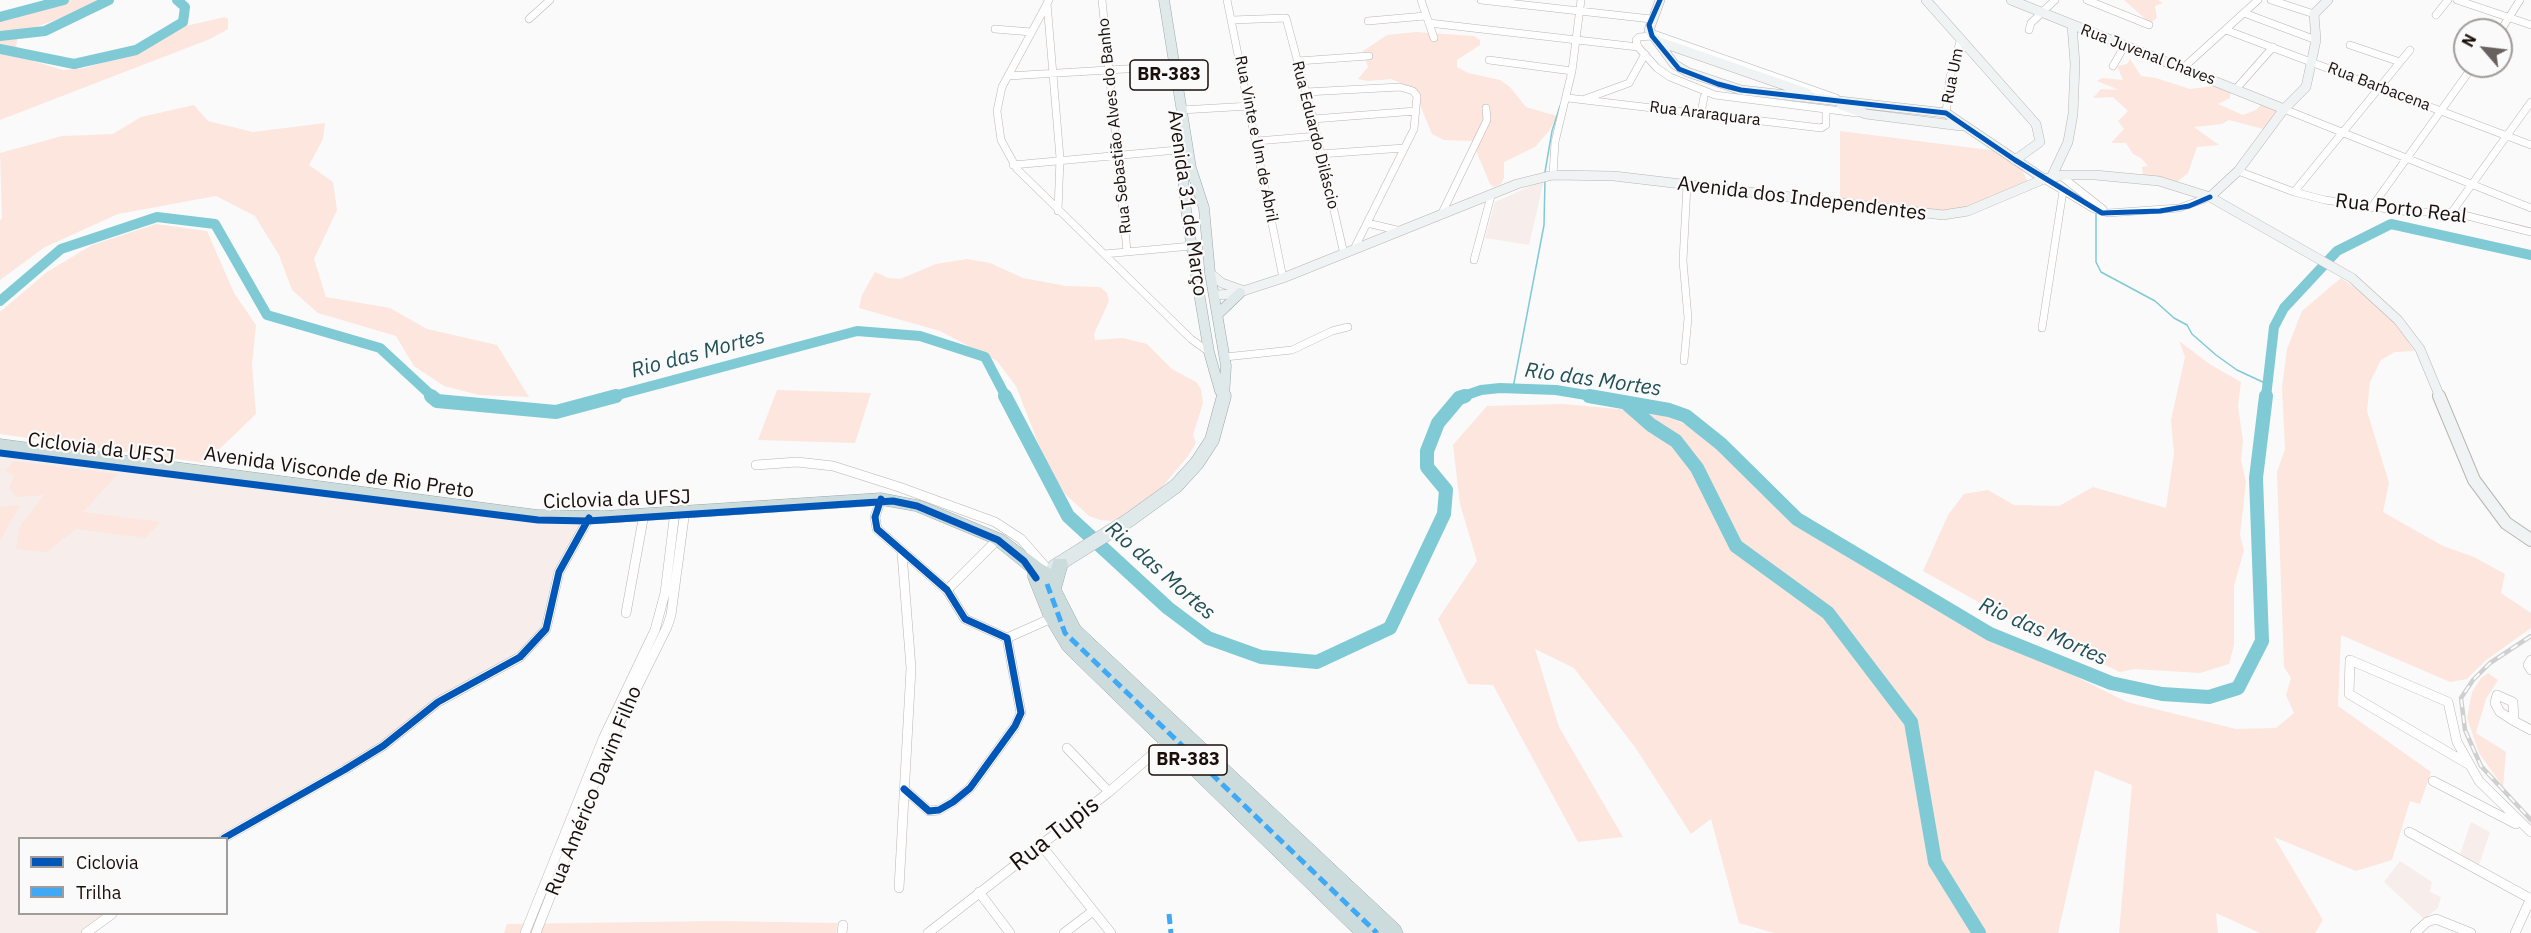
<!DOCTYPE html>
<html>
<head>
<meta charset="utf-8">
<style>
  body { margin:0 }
  #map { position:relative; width:2531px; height:933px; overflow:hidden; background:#fafafa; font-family:"IBM Plex Sans",sans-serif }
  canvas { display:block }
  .legend { position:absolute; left:18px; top:837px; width:210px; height:78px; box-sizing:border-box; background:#fafafa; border:2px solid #a09c9a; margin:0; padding:8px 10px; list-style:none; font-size:18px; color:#190e0a }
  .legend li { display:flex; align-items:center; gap:12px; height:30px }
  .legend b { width:30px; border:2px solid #a09c9a }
  .north { position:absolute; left:2453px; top:18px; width:60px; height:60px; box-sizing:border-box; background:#fafafa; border:2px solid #a09c9a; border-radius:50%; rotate:298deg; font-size:16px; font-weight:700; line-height:24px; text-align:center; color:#190e0a }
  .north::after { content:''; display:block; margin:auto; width:21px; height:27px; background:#68615e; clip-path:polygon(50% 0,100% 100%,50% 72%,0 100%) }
</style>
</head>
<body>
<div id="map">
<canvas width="2531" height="933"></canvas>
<ul class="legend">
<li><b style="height:8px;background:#0057b8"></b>Ciclovia</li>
<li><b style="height:8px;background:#3fa9f5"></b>Trilha</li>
</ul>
<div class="north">N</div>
</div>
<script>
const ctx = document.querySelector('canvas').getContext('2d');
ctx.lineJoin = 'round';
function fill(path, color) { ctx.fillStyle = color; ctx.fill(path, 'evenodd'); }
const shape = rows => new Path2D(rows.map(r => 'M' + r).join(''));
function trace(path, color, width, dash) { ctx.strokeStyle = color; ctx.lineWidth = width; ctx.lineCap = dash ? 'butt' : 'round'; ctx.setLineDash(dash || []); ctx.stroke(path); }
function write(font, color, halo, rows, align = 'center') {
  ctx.font = font + ' "IBM Plex Sans",sans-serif'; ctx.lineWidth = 4.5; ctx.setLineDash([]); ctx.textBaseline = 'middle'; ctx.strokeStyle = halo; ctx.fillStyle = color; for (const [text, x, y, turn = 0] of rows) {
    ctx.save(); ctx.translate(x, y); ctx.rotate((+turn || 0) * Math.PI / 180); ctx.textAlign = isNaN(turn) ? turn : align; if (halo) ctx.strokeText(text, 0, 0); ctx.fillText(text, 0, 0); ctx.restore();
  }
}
const built = shape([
  [1544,180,1529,245,1485,238,1495,202],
  [0,454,468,510,534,520,584,524,575,536,544,627,509,661,469,683,381,745,220,838,20,838,20,914,107,914,83,933,0,933],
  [2471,822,2490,832,2479,865,2460,854],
  [2400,861,2432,882,2430,892,2441,897,2438,908,2424,919,2384,882]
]);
const green = shape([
  [49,0,115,0,38,26,18,36,16,46,33,61,63,70,85,68,111,60,168,30,225,17,228,19,228,29,210,39,0,120,0,13],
  [2124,0,2158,0,2163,3,2155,6,2157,18,2150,23],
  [1416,32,1474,36,1480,40,1480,45,1457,60,1457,67,1468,73,1500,80,1510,87,1526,107,1557,116,1549,131,1535,147,1504,162,1504,178,1501,184,1494,187,1490,184,1472,141,1444,140,1432,134,1417,98,1403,84,1391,79,1368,81,1358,79,1368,67,1363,51,1387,35],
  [2130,59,2141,76,2156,78,2190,89,2222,85,2230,89,2230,98,2218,104,2243,115,2256,110,2264,101,2277,109,2267,130,2229,120,2222,124,2194,127,2219,145,2197,147,2188,173,2177,182,2143,175,2142,167,2148,166,2141,158,2133,154,2126,143,2111,143,2124,129,2118,121,2128,111,2113,97,2093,98,2101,89,2119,90,2097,81,2102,78,2123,80,2117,66,2127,64],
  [194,105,208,121,253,132,325,123,323,139,309,165,333,182,337,210,314,259,326,297,390,308,427,329,497,345,529,397,479,395,444,386,414,366,396,336,318,313,292,290,279,255,255,216,216,196,118,214,45,247,0,280,0,221,2,218,0,153,62,136,113,134,141,117],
  [1840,131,1997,151,2021,168,2028,182,1980,205,1945,212,1840,200],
  [156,224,207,231,234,293,256,325,252,365,256,414,205,463,0,434,0,312,47,272,92,245],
  [967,259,990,263,1023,278,1066,286,1100,287,1107,293,1109,301,1094,334,1095,340,1123,338,1147,344,1172,369,1196,382,1201,389,1203,403,1193,435,1196,443,1188,456,1158,492,1124,517,1112,521,1100,520,1089,516,1065,494,1047,466,1016,386,997,361,940,331,859,308,862,295,875,272,888,278,900,279,936,264],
  [2341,278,2369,298,2398,326,2414,351,2395,352,2381,360,2370,382,2367,411,2389,483,2383,512,2443,546,2474,557,2505,574,2501,593,2531,613,2531,628,2485,661,2467,679,2450,682,2341,635,2338,706,2431,772,2420,804,2410,801,2392,860,2356,871,2274,837,2323,920,2315,933,2260,933,2216,913,2218,933,2119,933,2132,785,2095,770,2058,933,1774,933,1739,923,1711,819,1691,834,1635,747,1574,668,1535,649,1559,727,1623,837,1578,842,1493,685,1468,684,1438,619,1477,561,1460,504,1453,445,1487,406,1563,404,1663,413,1721,444,1797,519,1990,634,2127,702,2236,729,2276,728,2294,713,2286,695,2291,678,2284,667,2277,472,2285,449,2282,388,2287,349,2302,311],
  [2179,341,2211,365,2241,382,2238,406,2243,441,2241,460,2246,482,2240,535,2244,550,2234,586,2234,645,2229,664,2200,673,2134,669,2120,672,2030,631,1923,571,1948,515,1964,494,1988,490,2014,505,2059,506,2093,487,2166,508,2174,454,2171,420,2185,357],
  [777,390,871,393,855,443,758,440],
  [14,461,118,474,83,512,161,522,145,538,76,529,46,552,16,549,20,526,44,495,17,497,9,488,14,476,5,470],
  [20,505,0,541,0,507],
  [2488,673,2498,680,2486,699,2476,733,2506,752,2503,787,2479,753,2467,718,2472,692,2481,678],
  [717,921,838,923,836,933,504,933,507,924]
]);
const stream = shape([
  [1545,172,1552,131,1560,106],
  [2096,212,2096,262,2101,272,2155,301,2174,318,2187,325,2192,334,2216,355,2237,370,2267,384],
  [1513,388,1544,225,1545,179]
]);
const riverFar1 = shape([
  [0,17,64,0],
  [0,36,45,31,109,0],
  [0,49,74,64,136,50,183,22,185,7,177,0],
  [0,301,61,249,157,217,215,224,267,315,380,348,433,397],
  [610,397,857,331,920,336,985,357,1006,397],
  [1461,397,1481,390,1500,388,1556,390,1598,397],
  [2266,397,2274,327,2284,308,2337,251,2391,224,2531,255]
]);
const river = shape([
  [431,396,437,401,556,412,616,396],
  [1005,396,1068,516,1168,608,1208,638,1261,657,1317,662,1390,628,1444,514,1446,490,1427,467,1427,451,1438,423,1459,398,1465,396],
  [1589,396,1669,410,1686,416,1721,444,1797,519,1990,634,2111,683,2162,694,2209,697,2238,688,2262,641,2256,478,2266,396],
  [1627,404,1651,425,1676,441,1697,468,1736,546,1828,613,1911,722,1935,862,1979,933]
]);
const streetFar1 = shape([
  [1049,0,1002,87,997,111,1001,140,1017,169,1191,339,1209,352],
  [1102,0,1127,251],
  [1227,0,1283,278],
  [1421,0,1434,38],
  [1481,0,1651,19],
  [2087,0,2149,25],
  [2271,0,2314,14],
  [2457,0,2531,25],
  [1047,3,1060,158,1058,211],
  [2244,13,2316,40],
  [2436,15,2448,0],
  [529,19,550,0],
  [1232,20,1286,18,1313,119,1344,254],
  [1368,21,1425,16],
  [1429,23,1638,47],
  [995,29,1031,32],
  [2029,30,2031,23,2055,0],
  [2226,30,2531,145],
  [2501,30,2520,0],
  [1651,33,1836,98],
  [1652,36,1639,37,1636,40,1638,47,1657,68,1670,77,1715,95,1857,113],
  [2350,45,2400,62],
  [1489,60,1572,71],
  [1298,61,1369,56],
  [2113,66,2125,45],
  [2183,68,2258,0],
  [1008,76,1175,66],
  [2236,89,2273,47],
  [1306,92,1400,87,1413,91,1417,96,1414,129,1354,249],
  [1568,98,1821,128,1826,125,1826,110],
  [1585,99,1629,83,1645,54],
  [2284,109,2531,208],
  [1181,110,1250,106],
  [1701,113,1704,97],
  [1946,113,1950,77,1961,38],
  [1313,119,1416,111],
  [1257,141,1317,136],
  [1320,154,1404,148],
  [1013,165,1188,149],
  [2238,171,2294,192,2325,200,2409,212,2452,212,2531,232],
  [1553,175,1555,142,1572,71,1581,0],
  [2061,176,2103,209],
  [2044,179,2094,209,2108,213,2179,208,2210,197],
  [2294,192,2410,50],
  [2371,208,2473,66],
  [2452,212,2531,102],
  [1441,215,1487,120,1486,108],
  [1367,223,1401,231],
  [1104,254,1192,246],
  [1474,260,1491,196],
  [2042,328,2063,191],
  [1225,357,1292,350,1332,331,1348,327],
  [1684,361,1688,318,1683,261,1687,185]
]);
const street = shape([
  [756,465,797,462,833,466,899,487,995,522,1021,539,1049,571],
  [881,499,875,517,877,529,947,590,965,619,1007,638,1021,713,1015,726,970,788,953,802,939,810,929,811,904,789],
  [947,590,998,539],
  [626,613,644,514],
  [1007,638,1052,618],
  [2531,660,2528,665,2531,670],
  [2497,695,2513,702,2514,721,2500,712,2495,703,2497,695],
  [2514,721,2531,730],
  [1067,748,1109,792],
  [2468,764,2349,694,2350,660,2448,702,2457,742,2479,781,2531,832],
  [2433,781,2516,824],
  [2409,832,2531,899],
  [224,838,344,770,383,746,438,702,520,657,546,629,559,572,589,518],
  [1041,845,1111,933],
  [899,888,911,668,902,553],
  [979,892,1010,933],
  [86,933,112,914],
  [525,933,603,739,655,630,665,593,675,511],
  [536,933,612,738,667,627,671,615,685,510],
  [842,933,843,925],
  [928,933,1109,792,1169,740],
  [1064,933,1093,911],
  [2415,933,2427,922,2436,919,2471,933],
  [2515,933,2531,898]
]);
const secondaryFar1 = shape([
  [1660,0,1649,30,1674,64,1687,72,1741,90,1946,113,2044,179],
  [1926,0,2036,124,2040,142,2015,160],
  [2011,0,2284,109],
  [1657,41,1807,93],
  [1841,105,1866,114,1961,126],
  [2051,178,2068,142,2073,114,2075,64,2072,25],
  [2210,197,2238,171,2284,109,2306,87,2316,40,2314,14,2328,0],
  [1210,273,1222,283,1244,291],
  [1215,295,1234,294,1283,278,1517,184,1553,175,1614,176,1943,215,1968,211,2044,179,2064,175,2095,175,2159,181,2210,197,2352,278,2398,320,2420,349,2440,397]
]);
const secondary = shape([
  [2439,396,2474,480,2506,523,2531,540]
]);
const primaryFar1 = shape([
  [1164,0,1191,168,1204,208,1210,273,1226,366,1224,397],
  [1181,154,1185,203,1197,281,1209,352,1220,391],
  [1218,314,1240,293]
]);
const primary = shape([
  [1054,567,1129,520,1176,486,1197,463,1212,440,1224,396]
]);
const highway = shape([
  [0,439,538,510,604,511,881,493,922,501,1004,535,1042,564,1051,569,1054,559,1066,559,1068,564,1061,589,1080,626,1400,926,1403,933,1379,933,1375,929,1377,933,1353,933,1063,650,1044,618,1028,578,1028,572,992,543,915,511,881,505,604,523,538,522,0,451,0,439]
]);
const rail = shape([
  [2531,636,2490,663,2473,680,2461,698,2465,730,2481,766,2531,820]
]);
const quiet = shape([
  [1047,584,1065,633,1377,933],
  [1169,914,1171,933]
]);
const cyclewayFar1 = shape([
  [1660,0,1649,25,1652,36,1679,69,1718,84,1741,90,1946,113,2015,160,2102,213,2160,211,2189,206,2210,197]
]);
const cycleway = shape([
  [0,453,538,520,588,521,893,501,917,506,998,540,1024,561,1036,578],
  [881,499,875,517,877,529,947,590,965,619,1007,638,1021,713,1015,726,970,788,953,802,939,810,929,811,904,789],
  [224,838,344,770,383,746,438,702,520,657,546,629,559,572,589,518]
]);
const farStreetnames = [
  ["Rua Juvenal Chaves",2148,55,21],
  ["Rua Um",1953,76,-79],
  ["Rua Barbacena",2379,87,21],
  ["Rua Araraquara",1705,114,7],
  ["Rua Sebastião Alves do Banho",1115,126,-96],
  ["Rua Eduardo Diláscio",1315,135,76],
  ["Rua Vinte e Um de Abril",1256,139,79]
];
const shields = [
  [1169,75,78],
  [1188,760,78]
];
const shieldNames = [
  ["BR-383",1169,75],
  ["BR-383",1188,760]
];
const streetNames = [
  ["Avenida dos Independentes",1802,199,7],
  ["Avenida 31 de Março",1187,203,82],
  ["Rua Porto Real",2401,209,7],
  ["Ciclovia da UFSJ",101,449,7],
  ["Avenida Visconde de Rio Preto",339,473,8],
  ["Ciclovia da UFSJ",617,500,-2],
  ["Rua Américo Davim Filho",594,791,-68]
];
const waterNames = [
  ["Rio das Mortes",698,354,-15],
  ["Rio das Mortes",1593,380,8],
  ["Rio das Mortes",1160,571,41],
  ["Rio das Mortes",2043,632,24]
];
const nearStreetnames = [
  ["Rua Tupis",1055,834,-38]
];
fill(built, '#f7eeeb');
fill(green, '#fce6de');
trace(stream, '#7fcad5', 1.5);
trace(riverFar1, '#7fcad5', 10);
trace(river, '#7fcad5', 14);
trace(streetFar1, '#bbb5b2', 8);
trace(street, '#bbb5b2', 10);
trace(secondaryFar1, '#bbb5b2', 10);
trace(secondary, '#bbb5b2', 14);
trace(primaryFar1, '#9ba9ab', 11);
trace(primary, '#9ba9ab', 15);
trace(highway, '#9ba9ab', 1);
trace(streetFar1, '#fefefe', 7);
trace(street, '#fefefe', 9);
trace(secondaryFar1, '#eff3f4', 9);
trace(secondary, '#eff3f4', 12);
trace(primaryFar1, '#e0e9ea', 10);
trace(primary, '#e0e9ea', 14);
fill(highway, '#ccdbdc');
trace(rail, '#d0cfcf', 4.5);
trace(rail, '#fafafa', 2, [8]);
trace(quiet, '#3fa9f5', 5, [10, 5]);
trace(cyclewayFar1, '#0057b8', 5);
trace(cycleway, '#0057b8', 7);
write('16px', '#190e0a', '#fafafa', farStreetnames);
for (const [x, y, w] of shields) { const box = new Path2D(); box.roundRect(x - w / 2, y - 15, w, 30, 4.5); ctx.fillStyle = '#fafafa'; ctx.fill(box); trace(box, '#190e0a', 1.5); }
write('bold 18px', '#190e0a', null, shieldNames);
write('20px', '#190e0a', '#fafafa', streetNames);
write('italic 21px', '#225057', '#fafafa', waterNames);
write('24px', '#190e0a', '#fafafa', nearStreetnames);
</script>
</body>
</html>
